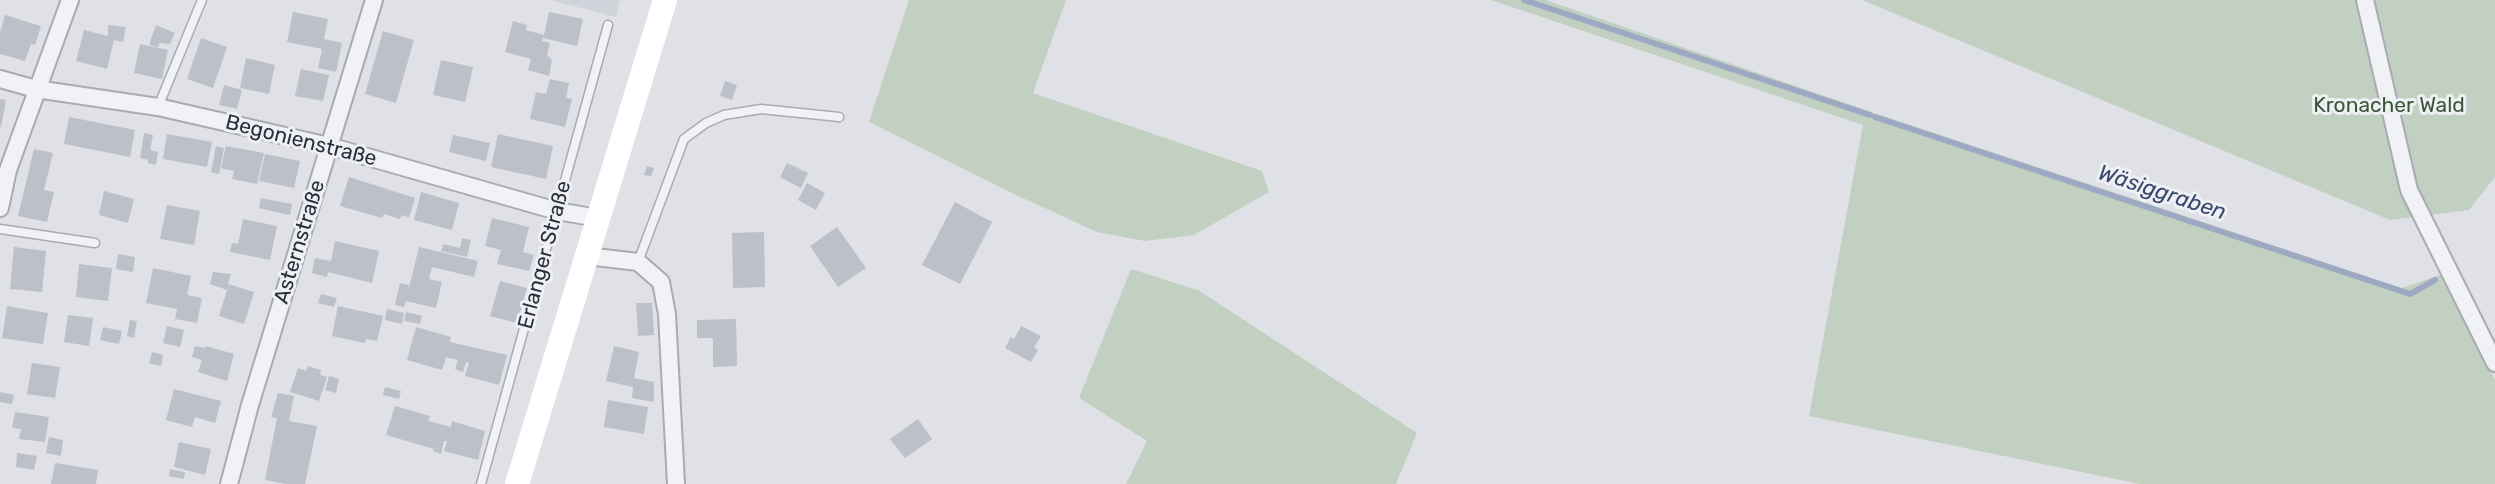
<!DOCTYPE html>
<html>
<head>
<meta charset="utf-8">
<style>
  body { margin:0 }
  canvas { display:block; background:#dfe1e7 }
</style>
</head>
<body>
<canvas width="2495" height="484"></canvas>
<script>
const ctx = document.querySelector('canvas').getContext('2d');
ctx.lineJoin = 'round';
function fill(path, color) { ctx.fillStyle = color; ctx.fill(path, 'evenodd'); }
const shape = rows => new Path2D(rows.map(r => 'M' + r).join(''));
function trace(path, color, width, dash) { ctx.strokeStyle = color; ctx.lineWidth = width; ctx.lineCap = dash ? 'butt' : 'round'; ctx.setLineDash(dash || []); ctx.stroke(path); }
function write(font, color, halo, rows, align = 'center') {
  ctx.font = font + ' Rubik,sans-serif'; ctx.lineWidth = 6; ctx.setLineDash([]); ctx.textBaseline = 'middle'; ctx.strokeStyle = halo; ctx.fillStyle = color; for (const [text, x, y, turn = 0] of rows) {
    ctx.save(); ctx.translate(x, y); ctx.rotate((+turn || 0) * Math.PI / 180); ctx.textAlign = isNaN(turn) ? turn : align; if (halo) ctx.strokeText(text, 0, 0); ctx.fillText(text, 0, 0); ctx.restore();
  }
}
const built = shape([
  [550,0,620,0,616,17]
]);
const green = shape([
  [909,0,1066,0,1033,93,1262,171,1269,192,1194,235,1145,241,1097,232,1012,193,869,122],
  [1491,0,1546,0,1877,114,2402,288,2443,274,2495,380,2495,484,2140,484,1809,416,1863,125],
  [1862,0,2495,0,2495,177,2469,210,2390,220],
  [1131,269,1198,290,1417,433,1396,484,1126,484,1147,441,1079,398]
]);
const stream = shape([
  [1524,0,1870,115],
  [1875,117,2410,294,2435,280]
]);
const building = shape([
  [293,12,328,19,324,39,342,43,336,72,318,68,322,49,287,42],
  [549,12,583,19,577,46,543,38,542,41,550,43,547,55,552,60,549,76,528,70,531,59,505,52,513,21,527,25,526,30,544,35],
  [5,15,41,26,35,45,31,44,25,61,0,54,0,32],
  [108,25,126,27,123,42,114,40,107,69,76,61,84,30,108,36],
  [156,25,175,33,170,44,160,43,158,47,149,45],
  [383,31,414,40,396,103,365,94],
  [201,38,227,47,213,88,187,79],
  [140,44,168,50,162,79,134,73],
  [246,58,275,65,269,94,240,88],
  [441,60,473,67,465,102,433,95],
  [301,69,329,75,323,101,295,96],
  [550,79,569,83,566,98,572,99,565,127,530,119,536,92,546,94],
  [725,81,737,85,732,100,720,96],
  [224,85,242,90,237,109,219,105],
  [0,99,6,100,1,127,0,127],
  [69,117,135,130,130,157,64,144],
  [144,133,153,135,150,150,158,152,156,165,148,163,148,160,140,158],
  [167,134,212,142,207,167,163,159],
  [498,134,553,146,546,179,491,167],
  [453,135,490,143,486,161,449,152],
  [216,146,224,148,219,174,211,172],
  [226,146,264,153,257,184,232,179,234,171,221,168],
  [34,149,53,153,44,190,54,192,47,222,18,216],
  [265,154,300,161,294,188,259,181],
  [787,163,808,173,801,188,780,177],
  [647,166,654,168,651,176,644,175],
  [349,177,415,198,409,218,402,215,400,219,384,214,382,218,340,206],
  [807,183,825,193,816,210,798,200],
  [104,191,134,199,128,223,99,215],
  [421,192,459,203,452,230,414,220],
  [261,198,292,204,290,215,259,208],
  [955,202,992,222,960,284,922,265],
  [167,205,200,211,194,245,160,239],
  [492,218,529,227,523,252,534,255,529,271,497,264,501,250,485,246],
  [243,219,277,226,270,260,230,252,232,243,238,244],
  [837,227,866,268,838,287,810,246],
  [764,232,765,287,733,288,732,233],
  [462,238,471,240,467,257,441,251,443,244,460,248],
  [335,241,379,251,372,283,328,272,327,277,312,273,315,258,331,261],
  [14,247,46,251,42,292,10,289],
  [419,247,478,261,474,277,432,267,429,279,442,282,436,308,406,301,404,307,395,305,400,283,409,285,408,292],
  [118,254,135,257,133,272,116,269],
  [79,264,112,268,108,301,76,297],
  [153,268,191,276,187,295,202,298,197,323,175,319,177,309,146,303],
  [213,272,231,274,228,284,254,292,244,324,219,316,227,290,210,284],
  [500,281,527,288,517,323,490,316],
  [321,294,337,298,334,307,318,303],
  [636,303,652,303,654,335,638,336],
  [7,306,48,313,43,344,2,338],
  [338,306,383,316,377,341,366,339,365,343,332,336],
  [387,309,404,313,402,324,385,320],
  [406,312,422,316,420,324,404,321],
  [68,315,93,318,89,346,64,342],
  [736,319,737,366,713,367,713,338,697,338,697,320],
  [130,320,137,321,134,338,127,336],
  [167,326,184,330,180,347,163,343],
  [1021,326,1041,336,1034,348,1038,350,1031,362,1005,348,1011,337,1014,339],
  [103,327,122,331,119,344,100,340],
  [416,327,451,337,450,342,507,355,499,385,465,376,469,363,466,362,463,372,455,369,458,360,446,357,442,370,407,360],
  [195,346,205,348,206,346,234,354,227,381,198,372,202,360,192,357],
  [614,346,639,352,634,378,654,382,654,402,632,398,633,387,606,381],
  [152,352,163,355,161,366,149,363],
  [32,363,60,367,55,398,27,394],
  [308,366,321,370,320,375,327,377,319,401,290,392,298,368,306,371],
  [329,376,339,379,336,393,325,390],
  [385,387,401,391,399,399,383,395],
  [174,389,221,401,215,423,195,417,192,427,166,420],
  [0,392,14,395,12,404,0,402],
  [278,393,294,396,289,421,317,426,305,484,286,484,265,480,277,418,271,417],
  [608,400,648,407,644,434,604,427],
  [395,406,430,416,428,421,451,427,452,421,485,431,478,460,444,451,447,441,444,441,441,454,433,451,434,449,386,435],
  [15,412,49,417,45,442,19,439,21,429,12,428],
  [918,419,932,439,905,458,890,439],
  [49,437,63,440,61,456,46,453],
  [179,442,211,449,205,475,174,467],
  [17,453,37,456,34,470,16,467],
  [55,463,98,470,96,484,51,484],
  [170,469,185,472,184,479,169,476]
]);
const lane = shape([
  [158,107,202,0],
  [0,229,95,243],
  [638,262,684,139,706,123,724,115,761,109,839,117],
  [481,484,608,25]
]);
const street = shape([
  [2365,0,2409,190,2495,363],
  [0,79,36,89,158,107,329,146,557,211,598,218],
  [0,208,8,170,70,0],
  [587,256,638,262,661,282,667,314,676,484],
  [229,484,250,405,374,0]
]);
const secondary = shape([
  [517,484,665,0]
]);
const parkNames = [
  ["Kronacher Wald",2389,106]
];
const streetNames = [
  ["Begonienstraße",301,141,14],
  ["Asternstraße",300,242,-73],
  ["Erlanger Straße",545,255,-75]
];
const waterNames = [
  ["Wäsiggraben",2162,193,18]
];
fill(built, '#d1d3db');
fill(green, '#c2d0c1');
trace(stream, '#9da9c3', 6);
fill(building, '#bdbfc9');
trace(lane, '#a9abb4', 11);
trace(street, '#a9abb4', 20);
trace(lane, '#f1f2f5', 8);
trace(street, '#f1f2f5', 16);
trace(secondary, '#fff', 24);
write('21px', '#395638', '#eef0f4', parkNames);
write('21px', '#2a2d3c', '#eef0f4', streetNames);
write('italic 22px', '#38476c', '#eef0f4', waterNames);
</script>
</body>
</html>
